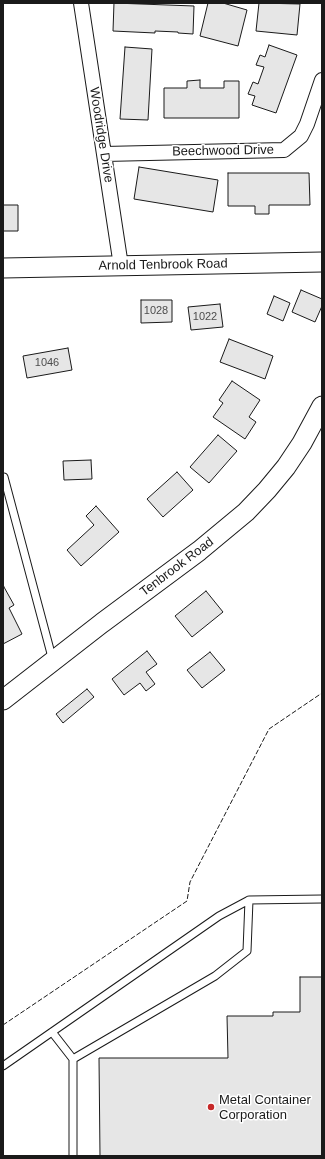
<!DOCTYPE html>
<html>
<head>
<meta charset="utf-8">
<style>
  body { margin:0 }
  #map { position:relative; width:325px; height:1159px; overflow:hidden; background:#fff; font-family:Arial,sans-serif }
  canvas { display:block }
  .frame { position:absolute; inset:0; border:4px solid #1a1a1a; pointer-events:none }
</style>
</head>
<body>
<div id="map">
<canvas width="325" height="1159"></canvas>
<div class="frame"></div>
</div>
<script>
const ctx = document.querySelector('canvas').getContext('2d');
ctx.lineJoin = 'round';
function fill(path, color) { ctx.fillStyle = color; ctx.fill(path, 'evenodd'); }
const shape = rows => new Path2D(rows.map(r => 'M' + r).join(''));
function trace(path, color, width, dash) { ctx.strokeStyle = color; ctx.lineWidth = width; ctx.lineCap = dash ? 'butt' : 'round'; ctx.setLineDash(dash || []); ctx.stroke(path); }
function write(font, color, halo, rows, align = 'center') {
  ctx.font = font + ' Arial,sans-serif'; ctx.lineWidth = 3; ctx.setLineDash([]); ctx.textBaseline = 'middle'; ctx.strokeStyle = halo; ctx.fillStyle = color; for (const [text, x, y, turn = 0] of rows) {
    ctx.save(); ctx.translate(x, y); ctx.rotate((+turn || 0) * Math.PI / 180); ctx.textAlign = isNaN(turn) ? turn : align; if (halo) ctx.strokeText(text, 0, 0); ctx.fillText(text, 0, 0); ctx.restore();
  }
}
const building = shape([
  [114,3,194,6,193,34,178,33,178,32,155,31,155,33,113,31,114,3],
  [208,3,223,3,247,10,238,46,200,36,208,3],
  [259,3,300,4,297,35,256,31,259,3],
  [269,45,297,55,276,113,252,105,255,96,248,94,253,82,258,84,264,67,256,65,260,55,265,57,269,45],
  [125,47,152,49,148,120,120,119,125,47],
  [200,80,200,88,224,88,224,81,239,81,239,118,164,118,164,88,187,88,187,81,200,80],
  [139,167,218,180,213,212,134,199,139,167],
  [228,173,309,173,310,205,269,205,269,214,255,214,255,206,228,206,228,173],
  [3,205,18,205,18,231,3,231,3,205],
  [301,290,322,299,322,306,315,322,292,312,301,290],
  [274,296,290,303,283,321,267,314,274,296],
  [141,300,172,300,172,322,141,323,141,300],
  [220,304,223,327,191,330,188,307,220,304],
  [229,339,273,356,265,379,220,362,229,339],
  [68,348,72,370,27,378,23,356,68,348],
  [232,381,260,400,249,417,256,422,245,439,213,417,223,403,219,400,232,381],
  [218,435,237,451,209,483,190,467,218,435],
  [91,460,92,479,64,480,63,461,91,460],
  [177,472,193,490,163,517,147,499,177,472],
  [96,506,119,532,81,566,67,550,94,525,86,516,96,506],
  [4,587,14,605,9,608,22,634,3,644,3,588,4,587],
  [206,591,223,612,192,637,175,616,206,591],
  [147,651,157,664,146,672,155,684,146,691,140,683,124,695,112,679,147,651],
  [210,652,225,670,202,688,187,670,210,652],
  [87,689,94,697,63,723,56,714,87,689],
  [300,977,322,977,322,1156,100,1156,99,1058,228,1058,227,1016,273,1016,273,1012,300,1012,300,977]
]);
const lane = shape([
  [4,477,53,661],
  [52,1032,73,1059,73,1156],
  [73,1059,215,976,247,951,249,900],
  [3,1066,219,916,249,900,322,899]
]);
const street = shape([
  [81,3,121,266],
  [104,154,284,150,301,136,307,124,322,80]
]);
const secondary = shape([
  [3,268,322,262],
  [3,700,102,623,199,551,246,512,267,490,286,467,302,443,322,406]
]);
const fence = shape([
  [3,1025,187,901,190,882,269,729,322,693]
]);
const markers = [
  [211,1107,4,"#c62828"]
];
const numberNames = [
  ["1028",156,311],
  ["1022",205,317],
  ["1046",47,363]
];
const streetNames = [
  ["Woodridge Drive",101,135,81],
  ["Beechwood Drive",223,151,-1],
  ["Arnold Tenbrook Road",163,265,-1],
  ["Tenbrook Road",177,567,-37]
];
const poiNames = [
  ["Metal Container",219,1100],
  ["Corporation",219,1115]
];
fill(building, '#e6e6e6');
trace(building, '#1a1a1a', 1);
trace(lane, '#1a1a1a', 9);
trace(street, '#1a1a1a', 16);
trace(secondary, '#1a1a1a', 21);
trace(lane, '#fff', 7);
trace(street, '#fff', 14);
trace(secondary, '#fff', 19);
trace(fence, '#1a1a1a', 1, [5, 2]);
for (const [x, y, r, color] of markers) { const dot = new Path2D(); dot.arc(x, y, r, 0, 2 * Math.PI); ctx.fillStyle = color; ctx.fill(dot); trace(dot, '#fff', 1.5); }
write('11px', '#4d4d4d', null, numberNames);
write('13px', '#1a1a1a', '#fff', streetNames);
write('13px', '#1a1a1a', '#fff', poiNames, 'left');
</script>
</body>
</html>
